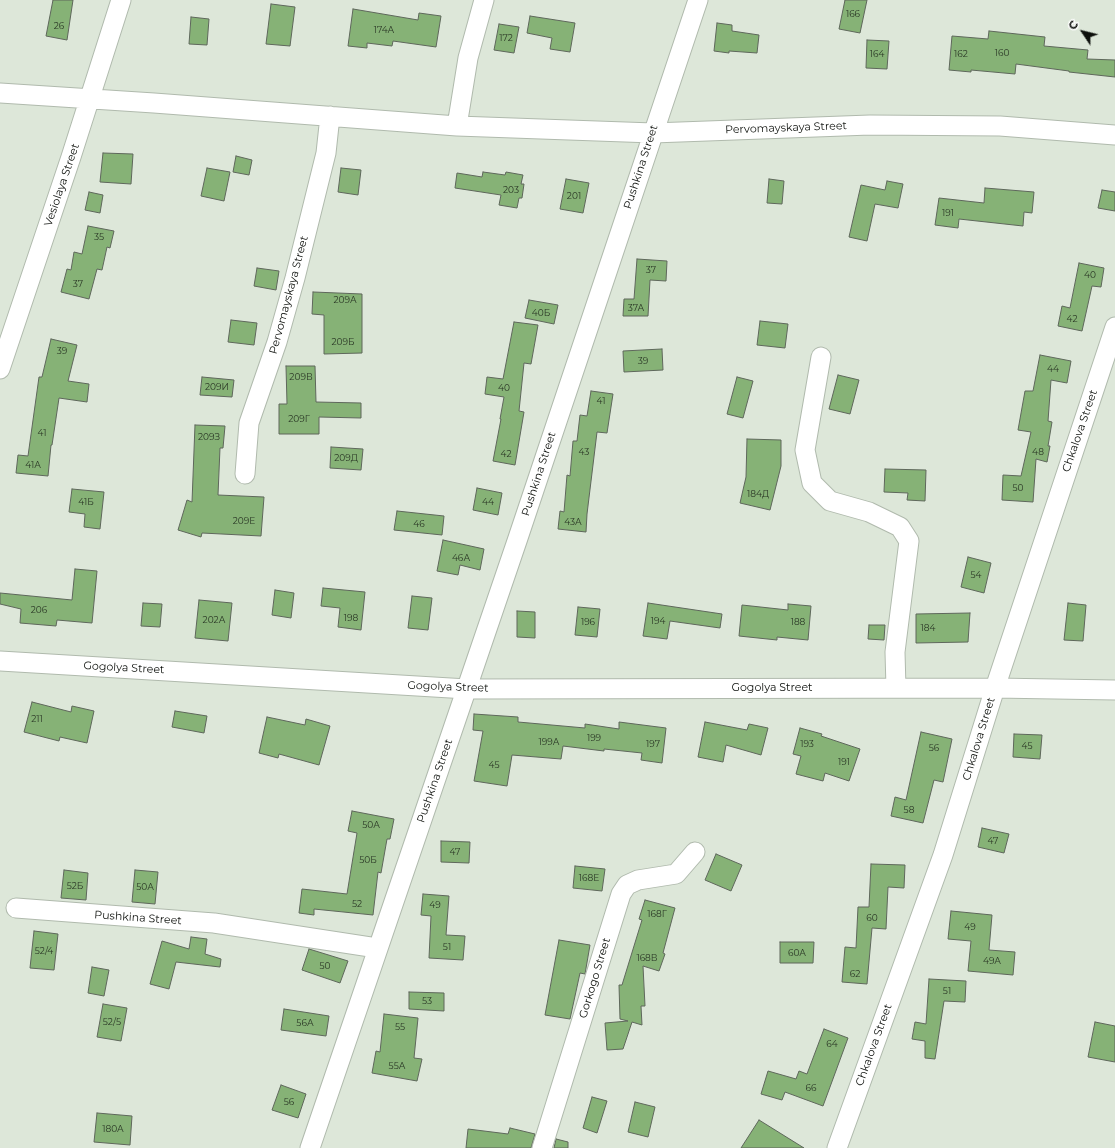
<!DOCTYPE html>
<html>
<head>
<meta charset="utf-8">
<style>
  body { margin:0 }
  #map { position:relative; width:1115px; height:1148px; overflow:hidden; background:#dde7d9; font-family:Montserrat,sans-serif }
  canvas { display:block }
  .north { position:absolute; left:1063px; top:12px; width:40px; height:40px; -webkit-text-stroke:3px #fff; paint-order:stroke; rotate:305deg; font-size:11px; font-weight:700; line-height:16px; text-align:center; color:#0d100c }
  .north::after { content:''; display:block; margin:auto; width:14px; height:18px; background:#0d100c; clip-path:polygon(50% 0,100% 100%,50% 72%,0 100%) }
</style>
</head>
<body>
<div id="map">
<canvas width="1115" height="1148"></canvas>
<div class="north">С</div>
</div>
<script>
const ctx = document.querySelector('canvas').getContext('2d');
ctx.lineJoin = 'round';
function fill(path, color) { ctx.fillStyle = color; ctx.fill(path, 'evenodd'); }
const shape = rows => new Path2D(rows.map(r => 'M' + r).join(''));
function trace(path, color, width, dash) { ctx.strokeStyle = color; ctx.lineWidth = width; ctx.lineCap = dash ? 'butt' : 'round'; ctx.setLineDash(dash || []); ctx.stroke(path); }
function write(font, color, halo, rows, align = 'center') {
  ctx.font = font + ' Montserrat,sans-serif'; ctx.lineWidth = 3; ctx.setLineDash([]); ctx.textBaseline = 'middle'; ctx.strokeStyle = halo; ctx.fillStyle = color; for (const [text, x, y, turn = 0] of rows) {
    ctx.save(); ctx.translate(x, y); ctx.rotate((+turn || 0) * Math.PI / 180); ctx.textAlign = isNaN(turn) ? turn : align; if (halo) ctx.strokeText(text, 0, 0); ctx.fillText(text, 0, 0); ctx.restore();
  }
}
const building = shape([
  [53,0,73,0,67,40,46,36,53,0],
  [845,0,867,0,860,33,839,29,845,0],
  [271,4,295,7,290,46,266,44,271,4],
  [353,9,418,20,419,13,441,16,436,47,393,41,392,46,367,43,367,48,348,46,353,9],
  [530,16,575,23,570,52,550,49,552,38,527,33,530,16],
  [191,17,209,19,207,45,189,44,191,17],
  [717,23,732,25,732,31,759,35,757,53,729,51,729,53,714,51,717,23],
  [499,24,519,27,514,53,494,50,499,24],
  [989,31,1045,37,1044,46,1088,50,1087,59,1115,60,1115,77,1069,72,1069,71,1016,64,1015,74,971,70,971,72,949,70,952,36,988,39,989,31],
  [867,40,889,41,887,69,866,68,867,40],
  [103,153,133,154,131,184,100,182,103,153],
  [236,156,252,160,249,175,233,172,236,156],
  [207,168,230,172,224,201,201,196,207,168],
  [341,168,361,170,358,195,338,192,341,168],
  [483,172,505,175,506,172,523,175,521,184,524,184,522,198,519,198,517,208,499,205,501,195,455,188,457,173,482,177,483,172],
  [566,179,589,183,583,213,560,209,566,179],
  [769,179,784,181,782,204,767,203,769,179],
  [887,181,903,184,898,208,875,204,867,241,849,237,861,185,885,190,887,181],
  [985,188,1034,192,1032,213,1024,212,1023,226,959,219,958,228,935,225,939,198,984,203,985,188],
  [1102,190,1115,192,1115,211,1098,208,1102,190],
  [89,192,103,195,100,213,85,210,89,192],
  [88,226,114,231,110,248,107,247,102,270,97,269,89,299,61,292,67,269,71,270,74,252,82,254,88,226],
  [637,259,667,261,666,281,650,280,648,316,623,316,624,299,634,299,637,259],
  [1079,263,1104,268,1101,287,1092,286,1082,331,1058,326,1062,306,1070,308,1079,263],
  [257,268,279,271,276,290,254,286,257,268],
  [313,292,362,294,362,353,324,354,324,315,312,314,313,292],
  [529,300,558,305,554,324,525,318,529,300],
  [231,320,257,323,254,345,228,342,231,320],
  [760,321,788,324,785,348,757,345,760,321],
  [514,322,538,325,531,364,524,363,519,411,524,412,515,465,493,461,501,419,500,419,504,397,485,394,487,377,503,379,514,322],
  [51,339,77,345,68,381,89,384,87,402,59,398,52,445,51,445,48,476,16,473,18,455,28,456,39,377,42,377,51,339],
  [662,349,663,370,624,372,623,351,662,349],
  [1040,355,1071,361,1067,383,1051,380,1048,421,1052,422,1048,446,1050,446,1047,462,1036,459,1033,502,1002,500,1003,475,1021,476,1031,432,1018,430,1025,391,1033,391,1040,355],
  [286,366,315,366,316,402,361,403,361,418,319,417,319,434,279,434,279,404,287,404,286,366],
  [838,375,859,380,850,414,829,409,838,375],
  [202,377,234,380,232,397,200,395,202,377],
  [737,377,753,381,743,418,727,414,737,377],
  [591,391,613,394,607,433,597,432,587,514,586,532,558,529,560,511,564,512,567,475,570,476,573,441,577,441,580,415,587,416,591,391],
  [195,425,225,426,223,448,220,448,218,495,264,497,261,536,202,533,201,537,178,530,187,500,192,502,195,425],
  [747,439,781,440,781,466,770,510,740,503,746,477,747,439],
  [331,447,363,449,361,470,330,468,331,447],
  [885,469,926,470,925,501,907,500,908,493,884,492,885,469],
  [477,488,502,493,498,515,473,510,477,488],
  [72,489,104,492,100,529,84,527,85,514,69,512,72,489],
  [397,511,444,516,442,535,394,530,397,511],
  [443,540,484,549,480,570,460,565,458,575,437,571,443,540],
  [968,557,991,563,984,593,961,587,968,557],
  [75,569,97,571,92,623,57,620,56,626,20,623,21,609,0,604,0,593,72,600,75,569],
  [323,588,365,592,361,630,338,627,340,608,321,606,323,588],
  [275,590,294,593,291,618,272,615,275,590],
  [412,596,432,598,428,630,408,628,412,596],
  [199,600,232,603,228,641,195,638,199,600],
  [143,603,162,604,160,627,141,626,143,603],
  [648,603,722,614,720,628,670,621,667,639,643,636,648,603],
  [1068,603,1086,605,1083,641,1064,640,1068,603],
  [788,604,811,606,808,640,777,637,777,640,739,636,742,605,788,610,788,604],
  [578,607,600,609,597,637,575,635,578,607],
  [517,611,535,612,535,638,517,637,517,611],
  [970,613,968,642,916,643,916,614,970,613],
  [869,625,885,625,884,640,868,639,869,625],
  [32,702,71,712,72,706,94,711,87,743,60,737,59,741,24,732,32,702],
  [175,711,207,716,204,733,172,727,175,711],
  [474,714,518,717,518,722,585,728,585,724,619,729,619,722,666,728,662,763,641,760,642,753,604,749,604,751,563,746,561,759,512,755,507,786,474,781,483,731,473,730,474,714],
  [267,717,305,725,306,719,330,726,319,765,279,754,278,758,259,753,267,717],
  [705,722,747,730,749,724,768,728,761,755,726,745,723,762,698,757,705,722],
  [800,728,822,734,821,736,860,749,849,781,825,773,823,781,796,774,801,756,793,754,800,728],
  [921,732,952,739,943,782,934,780,923,823,891,816,895,797,906,800,921,732],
  [1014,734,1042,735,1040,759,1013,757,1014,734],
  [352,811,394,819,390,839,387,839,381,873,378,872,373,915,314,909,314,915,299,913,302,889,347,894,357,833,348,831,352,811],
  [982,828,1009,834,1004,853,978,847,982,828],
  [441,841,470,842,469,863,441,862,441,841],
  [716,854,742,865,731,891,705,880,716,854],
  [871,864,905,865,904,888,888,887,886,929,872,928,867,984,842,982,845,947,856,948,858,907,869,907,871,864],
  [575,866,605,869,602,891,573,888,575,866],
  [64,870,88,873,86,900,61,898,64,870],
  [135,870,158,872,155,904,132,902,135,870],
  [423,894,449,896,446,935,465,936,463,960,429,958,431,916,421,915,423,894],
  [645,900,675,908,663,953,665,954,659,971,643,966,645,1006,641,1006,642,1025,632,1022,623,1049,607,1050,605,1023,628,1021,620,1019,619,985,622,985,642,920,639,919,645,900],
  [951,911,992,915,989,950,1015,952,1013,975,968,971,971,941,948,939,951,911],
  [34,931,58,934,54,970,30,968,34,931],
  [191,937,207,939,205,954,221,959,220,967,176,962,169,989,150,984,162,941,189,949,191,937],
  [559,940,590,945,585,974,580,973,570,1019,545,1015,559,940],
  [780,942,814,942,813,963,780,963,780,942],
  [309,949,348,961,340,983,302,970,309,949],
  [92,967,109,970,104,996,88,993,92,967],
  [929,979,966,981,965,1002,944,1001,935,1059,925,1058,925,1041,912,1039,915,1022,926,1024,929,979],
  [409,992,444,993,444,1011,409,1009,409,992],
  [103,1004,127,1008,121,1041,97,1037,103,1004],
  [284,1009,329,1016,326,1036,281,1030,284,1009],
  [384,1014,418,1018,414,1058,422,1059,417,1081,372,1073,376,1051,380,1052,384,1014],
  [1095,1022,1115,1026,1115,1062,1088,1057,1095,1022],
  [824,1029,848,1038,823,1106,785,1092,782,1100,761,1094,768,1071,796,1079,799,1071,807,1074,824,1029],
  [281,1085,306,1094,298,1118,272,1110,281,1085],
  [592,1097,607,1101,597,1133,583,1128,592,1097],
  [635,1102,655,1107,648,1137,628,1132,635,1102],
  [97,1113,132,1116,130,1145,94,1142,97,1113],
  [759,1120,804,1148,741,1148,759,1120],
  [510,1128,535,1134,531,1148,466,1148,468,1129,508,1134,510,1128],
  [556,1139,568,1142,568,1148,554,1148,556,1139]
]);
const minor = shape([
  [0,93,154,103,457,126,653,133,870,125,1000,126,1115,135],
  [457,126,468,58,484,0],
  [821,357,805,450,812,483,830,501,869,512,900,527,909,541,895,652,896,688],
  [0,369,71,157,121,0],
  [245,474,249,423,277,342,295,278,326,153,330,116],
  [0,661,467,689,995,688,1115,690],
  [16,908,214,923,377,948],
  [310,1148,518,538,698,0],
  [542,1148,621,894,627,885,638,880,676,874,695,852],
  [837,1148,943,855,995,688,1115,327]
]);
const numberNames = [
  ["166",853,14],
  ["26",59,26],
  ["174А",384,30],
  ["172",506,38],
  ["160",1002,53],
  ["164",877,54],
  ["162",961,54],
  ["203",511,190],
  ["201",574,196],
  ["191",948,213],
  ["35",99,237],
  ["37",651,270],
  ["40",1090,275],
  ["37",78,284],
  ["209А",345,300],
  ["37А",636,308],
  ["40Б",541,313],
  ["42",1072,319],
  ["209Б",343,342],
  ["39",62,351],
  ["39",643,361],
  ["44",1053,369],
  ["209В",301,377],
  ["209И",217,387],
  ["40",504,388],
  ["41",601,401],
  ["209Г",299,419],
  ["41",42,433],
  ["209З",209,437],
  ["43",584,452],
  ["48",1038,452],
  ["42",506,454],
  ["209Д",346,458],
  ["41А",33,465],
  ["50",1018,488],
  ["184Д",758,494],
  ["41Б",86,502],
  ["44",488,502],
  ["209Е",244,521],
  ["43А",573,522],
  ["46",419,524],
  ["46А",461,558],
  ["54",976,575],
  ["206",39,610],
  ["198",351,618],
  ["202А",214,620],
  ["194",658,621],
  ["196",588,622],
  ["188",798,622],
  ["184",928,628],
  ["211",37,719],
  ["199",594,738],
  ["199А",549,742],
  ["197",653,744],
  ["193",807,744],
  ["45",1027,746],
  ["56",934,748],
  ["191",844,762],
  ["45",494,765],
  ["58",909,810],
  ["50А",371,825],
  ["47",993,841],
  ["47",455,852],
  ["50Б",368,860],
  ["168Е",589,878],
  ["52Б",75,886],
  ["50А",145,887],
  ["52",357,904],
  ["49",435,905],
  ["168Г",657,914],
  ["60",872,918],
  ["49",970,927],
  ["51",447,947],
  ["52/4",44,951],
  ["60А",797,953],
  ["168В",647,958],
  ["49А",992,961],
  ["50",325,966],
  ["62",855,974],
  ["51",947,991],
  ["53",427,1001],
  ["52/5",112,1022],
  ["56А",305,1023],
  ["55",400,1027],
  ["64",832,1044],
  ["55А",397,1066],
  ["66",811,1088],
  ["56",289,1102],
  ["180А",113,1129]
];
const streetNames = [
  ["Pervomayskaya Street",786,128,-2],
  ["Pushkina Street",641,167,-72],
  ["Vesiolaya Street",62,185,-71],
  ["Pervomayskaya Street",289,295,-75],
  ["Chkalova Street",1080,431,-71],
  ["Pushkina Street",539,474,-72],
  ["Gogolya Street",124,668,3],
  ["Gogolya Street",448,687,2],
  ["Gogolya Street",772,688],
  ["Chkalova Street",979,739,-73],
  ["Pushkina Street",435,781,-71],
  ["Pushkina Street",138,918,4],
  ["Gorkogo Street",595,978,-73],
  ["Chkalova Street",874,1045,-70]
];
fill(building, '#86b276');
trace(building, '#5e675b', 1);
trace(minor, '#b0baad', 21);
trace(minor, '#fff', 19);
write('9px', '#2b3826', null, numberNames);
write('11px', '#0d100c', '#fff', streetNames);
</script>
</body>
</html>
